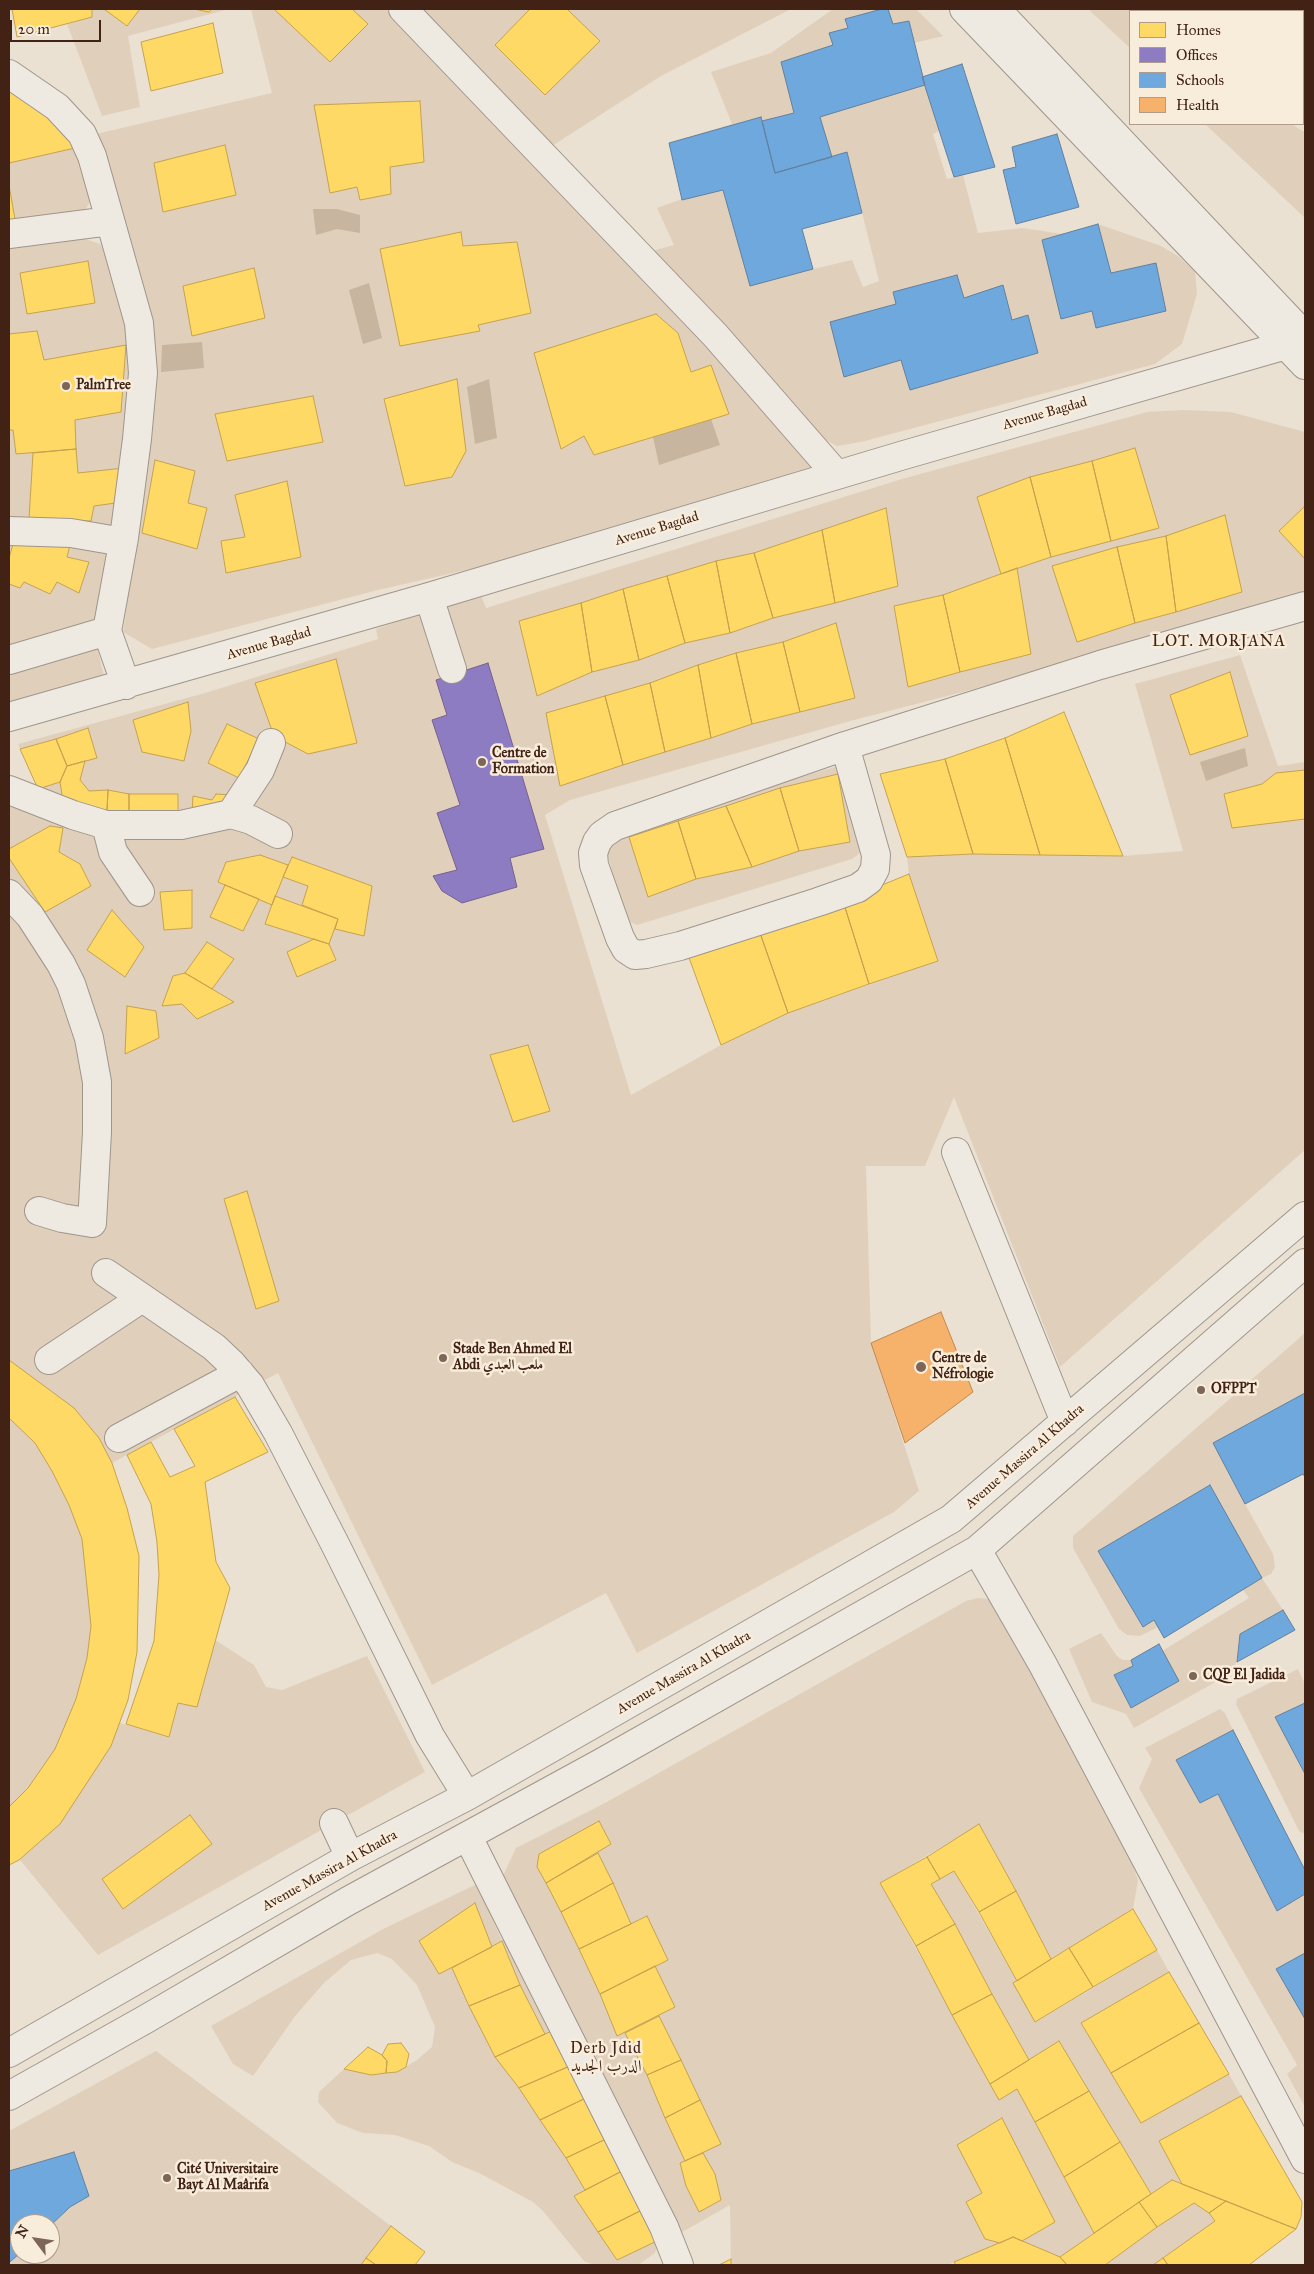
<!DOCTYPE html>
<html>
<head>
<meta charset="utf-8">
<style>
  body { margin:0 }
  #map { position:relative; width:1314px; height:2274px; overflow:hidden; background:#eae1d2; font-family:"IM FELL Great Primer",serif }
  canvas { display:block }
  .frame { position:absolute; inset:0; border:10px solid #422215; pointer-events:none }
  .legend { position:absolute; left:1129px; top:10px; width:175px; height:115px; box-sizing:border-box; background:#f8eddb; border:1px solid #af9c8c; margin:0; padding:6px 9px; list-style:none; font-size:15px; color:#422215 }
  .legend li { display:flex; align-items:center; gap:10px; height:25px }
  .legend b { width:25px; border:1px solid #af9c8c }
  .north { position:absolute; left:10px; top:2214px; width:50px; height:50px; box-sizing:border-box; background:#f8eddb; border:1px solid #af9c8c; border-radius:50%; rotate:301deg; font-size:14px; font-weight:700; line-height:20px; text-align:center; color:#422215 }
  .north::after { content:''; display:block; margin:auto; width:18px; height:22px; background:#7d6557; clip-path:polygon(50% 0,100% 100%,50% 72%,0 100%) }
  .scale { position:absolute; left:10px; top:20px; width:91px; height:22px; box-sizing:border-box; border:2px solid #422215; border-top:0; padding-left:6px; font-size:15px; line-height:18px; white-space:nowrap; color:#422215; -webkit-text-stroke:4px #f8eddb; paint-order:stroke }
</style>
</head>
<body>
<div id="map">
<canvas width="1314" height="2274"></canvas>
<div class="frame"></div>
<ul class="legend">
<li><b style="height:14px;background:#ffd966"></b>Homes</li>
<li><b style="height:14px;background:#8e7cc3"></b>Offices</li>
<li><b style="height:14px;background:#6fa8dc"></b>Schools</li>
<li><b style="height:14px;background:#f6b26b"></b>Health</li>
</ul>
<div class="north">N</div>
<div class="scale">20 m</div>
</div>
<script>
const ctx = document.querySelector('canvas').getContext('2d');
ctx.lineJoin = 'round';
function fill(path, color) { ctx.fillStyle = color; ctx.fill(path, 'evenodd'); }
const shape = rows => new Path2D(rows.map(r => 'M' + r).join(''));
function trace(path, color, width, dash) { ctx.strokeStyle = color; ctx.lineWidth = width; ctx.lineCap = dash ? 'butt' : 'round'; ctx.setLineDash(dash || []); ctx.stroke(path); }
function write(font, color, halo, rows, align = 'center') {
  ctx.font = font + ' "IM FELL Great Primer",Amiri,serif'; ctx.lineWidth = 5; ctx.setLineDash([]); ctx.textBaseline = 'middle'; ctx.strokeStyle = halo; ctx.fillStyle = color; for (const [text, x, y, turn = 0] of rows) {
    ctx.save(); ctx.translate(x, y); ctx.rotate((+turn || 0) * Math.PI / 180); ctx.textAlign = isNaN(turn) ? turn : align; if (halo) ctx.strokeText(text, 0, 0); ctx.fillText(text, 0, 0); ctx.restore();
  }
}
const green = shape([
  [92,9,229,9,128,36,140,107,102,116,67,24,92,17],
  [251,9,386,9,582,217,692,329,818,467,550,551,378,590,152,649,123,632,150,441,154,333,150,311,96,134,272,93],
  [410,9,791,9,661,76,552,146],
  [833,9,916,9,943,36,914,43,939,131,933,134,947,179,963,175,978,233,1023,228,1062,234,1098,224,1161,246,1178,256,1195,271,1197,294,1182,344,1155,364,861,442,837,446,818,436,648,252,674,245,657,208,682,199,669,143,732,124,711,72,771,53],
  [849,160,879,281,863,287,852,260,813,269,802,229],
  [1088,9,1305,9,1305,91,1303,92,1303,11,1130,11,1130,48],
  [9,87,69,132,95,194,82,215,9,226],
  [1205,124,1292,124,1302,131,1305,131,1305,218],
  [68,233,100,244,108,252,133,349,133,367,101,622,9,648,9,243],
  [1183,410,1231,412,1305,432,1305,594,978,688,854,720,570,800,545,815,631,1095,721,1045,788,1013,938,961,909,874,907,857,973,854,1123,856,1183,851,1135,684,1240,655,1278,766,1305,762,1305,1150,1060,1367,954,1097,925,1166,866,1166,871,1343,919,1491,894,1512,637,1653,606,1593,432,1685,278,1373,112,1463,127,1508,139,1556,137,1652,128,1700,120,1723,169,1737,178,1703,215,1640,254,1665,266,1687,282,1690,367,1656,425,1772,98,1955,20,1860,9,1865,9,799,40,794,18,744,205,693,378,639,376,629,439,607,481,595,486,608,902,479,1147,412],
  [95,638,106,685,9,710,9,664],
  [835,767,841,770,863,845,860,853,852,859,637,925,628,921,623,913,605,844,619,830],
  [1305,1333,1305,1477,1303,1474,1245,1504,1273,1554,1275,1567,1271,1574,1262,1578,1283,1610,1240,1634,1237,1662,1226,1676,1134,1728,1126,1714,1092,1702,1069,1649,1101,1633,1117,1656,1123,1660,1131,1660,1159,1644,1162,1651,1249,1598,1243,1590,1164,1638,1158,1627,1140,1636,1127,1635,1119,1629,1073,1548,1073,1536],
  [978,1598,989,1599,998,1604,1131,1858,1138,1881,1133,1909,1051,1959,1016,1891,979,1825,880,1883,999,2099,1017,2089,1094,2233,1060,2257,1022,2241,1054,2222,1001,2118,958,2145,982,2193,966,2202,985,2239,1000,2243,947,2265,731,2265,730,2205,677,2235,502,1878,516,1848,605,1803,966,1601],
  [1298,1669,1305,1684,1305,1834,1299,1831,1236,1704,1237,1699],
  [1220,1709,1225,1713,1233,1730,1176,1760,1200,1802,1218,1794,1277,1911,1305,1894,1305,2107,1287,2074,1297,2065,1139,1788,1152,1759,1145,1748],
  [954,1871,1017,1981,1036,2022,1157,1950,1169,1972,1081,2023,1141,2123,1229,2074,1241,2096,1159,2141,1182,2184,1172,2180,1151,2194,1059,2041,1029,2060,931,1884],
  [477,1884,502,1941,512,1936,624,2170,574,2196,617,2260,659,2240,655,2253,638,2265,594,2265,584,2261,543,2211,533,2202,479,2173,452,2162,429,2146,395,2135,363,2133,337,2123,318,2102,319,2092,344,2069,371,2075,397,2072,417,2060,432,2047,435,2027,417,1985,392,1959,377,1953,351,1960,324,1983,296,2015,253,2076,233,2064,211,2026,385,1928],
  [502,1941,520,1985,469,2006,452,1968],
  [156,2051,391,2226,361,2265,9,2265,20,2253,50,2254,50,2226,70,2207,89,2196,74,2152,9,2171,9,2131],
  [1194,2203,1209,2213,1215,2221,1153,2265,1105,2265,1157,2227]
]);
const water = shape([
  [313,209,337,209,360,215,360,233,337,229,316,235],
  [369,283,382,338,363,344,349,290],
  [202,342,204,368,161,372,162,345],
  [489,379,497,438,475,444,467,387],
  [711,419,720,445,659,465,653,437],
  [1245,748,1248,766,1206,781,1200,762]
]);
const homes = shape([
  [12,9,92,9,92,17,17,37,12,9],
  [104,9,140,9,127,26,104,9],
  [194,9,212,9,209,12,194,9],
  [276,9,352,9,368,24,330,62,275,10,276,9],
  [530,9,567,9,600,41,545,95,495,45,530,9],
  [213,23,223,73,151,91,141,42,213,23],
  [9,87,69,132,75,148,9,163,9,87],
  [420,101,424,162,390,167,391,194,360,200,357,187,330,193,314,105,420,101],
  [225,145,236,195,163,212,154,163,225,145],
  [9,185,16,225,9,226,9,185],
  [461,232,463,246,517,242,531,313,478,325,480,331,400,346,380,249,461,232],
  [88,261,95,303,27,314,20,273,88,261],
  [254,268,265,318,192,336,183,286,254,268],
  [656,314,678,333,691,372,711,365,729,414,594,455,584,436,561,449,534,353,656,314],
  [37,331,44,360,126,345,121,412,75,420,76,449,16,454,13,430,9,430,9,334,37,331],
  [457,379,466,451,452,477,405,486,384,399,457,379],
  [313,396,323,442,227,461,215,414,313,396],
  [1135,448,1159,528,1111,541,1092,461,1135,448],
  [76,449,78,473,124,468,123,502,94,506,91,521,29,519,33,453,76,449],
  [155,460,195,471,188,503,207,508,197,549,142,533,155,460],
  [1092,461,1111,541,1051,557,1030,477,1092,461],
  [1030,477,1051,557,1001,574,977,497,1030,477],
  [287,481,301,557,226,573,221,541,245,537,235,495,287,481],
  [1305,506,1305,559,1279,531,1305,506],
  [886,508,898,586,835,603,822,530,886,508],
  [1225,515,1242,592,1176,612,1166,536,1225,515],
  [822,530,835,603,773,618,754,553,822,530],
  [1166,536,1176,612,1135,623,1117,547,1166,536],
  [14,541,70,545,67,557,89,562,79,593,57,582,50,594,24,582,20,588,9,584,9,558,14,541],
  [1117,547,1135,623,1077,642,1052,566,1117,547],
  [754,553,773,618,730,633,716,561,754,553],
  [716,561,730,633,685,643,667,576,716,561],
  [1017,568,1031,654,960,672,943,595,1017,568],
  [667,576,685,643,639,660,623,589,667,576],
  [623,589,639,660,592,672,581,603,623,589],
  [943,595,960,672,908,687,894,606,943,595],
  [581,603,592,672,537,696,519,621,581,603],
  [836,623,855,698,800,712,783,642,836,623],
  [783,642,800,712,752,724,736,653,783,642],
  [736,653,752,724,711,738,698,665,736,653],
  [336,659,357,743,308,754,274,736,255,683,336,659],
  [698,665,711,738,665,752,650,683,698,665],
  [1230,672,1248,736,1190,755,1170,695,1230,672],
  [650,683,665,752,623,765,605,696,650,683],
  [605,696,623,765,560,786,546,713,605,696],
  [188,702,191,731,184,761,142,752,133,720,188,702],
  [1064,712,1123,856,1040,855,1005,738,1064,712],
  [227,724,259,739,239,778,208,763,227,724],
  [88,728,97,758,67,766,56,739,88,728],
  [1005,738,1040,855,973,854,945,759,1005,738],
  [56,739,67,766,60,782,38,789,20,749,56,739],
  [945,759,973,854,907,857,880,774,945,759],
  [85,761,80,780,89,791,108,790,107,810,91,812,63,801,60,782,67,766,85,761],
  [1305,770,1305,819,1232,828,1224,794,1262,784,1276,773,1305,770],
  [838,774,850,842,799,851,780,788,838,774],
  [780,788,799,851,752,867,726,806,780,788],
  [108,790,129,794,129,815,107,810,108,790],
  [129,794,178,794,178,818,129,815,129,794],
  [216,794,232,795,221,810,192,813,193,796,212,800,216,794],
  [726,806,752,867,696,879,678,821,726,806],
  [678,821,696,879,648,897,629,837,678,821],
  [50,826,63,828,59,852,80,864,91,886,45,912,9,858,9,849,50,826],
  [260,855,288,865,272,905,218,882,226,862,260,855],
  [292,857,372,886,364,936,335,929,338,919,302,905,308,886,283,877,292,857],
  [909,874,938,961,869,984,843,901,909,874],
  [225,885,259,899,243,931,210,917,225,885],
  [192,890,192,928,164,930,160,892,192,890],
  [275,896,338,919,329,944,265,924,275,896],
  [843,901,869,984,788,1013,759,930,843,901],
  [112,910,144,947,125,977,87,950,112,910],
  [759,930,788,1013,721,1045,688,955,759,930],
  [314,939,329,944,336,960,297,977,287,952,314,939],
  [207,942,234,959,212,989,185,973,207,942],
  [185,973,212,989,234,1002,197,1019,182,1004,162,1006,173,976,185,973],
  [127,1006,156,1011,159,1038,125,1054,127,1006],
  [528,1045,550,1111,513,1122,490,1055,528,1045],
  [247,1191,279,1301,256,1309,224,1199,247,1191],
  [9,1360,74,1408,99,1438,112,1463,127,1508,139,1556,137,1652,128,1700,111,1746,60,1824,19,1860,9,1865,9,1807,28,1788,55,1749,76,1699,87,1658,91,1626,82,1539,69,1505,52,1471,35,1443,9,1418,9,1360],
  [235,1397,268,1452,205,1482,216,1562,230,1588,197,1707,178,1703,169,1737,126,1724,154,1641,159,1575,157,1542,151,1504,127,1455,151,1442,170,1477,195,1466,174,1429,235,1397],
  [190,1815,212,1844,123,1909,102,1879,190,1815],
  [599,1821,611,1844,546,1883,537,1867,539,1854,599,1821],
  [979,1824,1016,1891,979,1912,954,1871,940,1879,927,1857,979,1824],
  [598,1853,613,1883,561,1912,546,1883,598,1853],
  [927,1857,940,1879,931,1884,955,1924,916,1946,880,1883,927,1857],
  [613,1883,631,1924,579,1949,561,1912,613,1883],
  [1016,1891,1051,1959,1017,1981,979,1912,1016,1891],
  [475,1903,492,1947,439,1974,419,1941,475,1903],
  [1133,1909,1157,1950,1093,1987,1069,1948,1133,1909],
  [647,1916,668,1960,600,1994,579,1949,647,1916],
  [955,1924,992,1994,952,2015,916,1946,955,1924],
  [502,1941,520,1985,469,2006,452,1968,502,1941],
  [1069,1948,1093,1987,1035,2022,1013,1983,1069,1948],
  [655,1966,675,2007,617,2036,600,1994,655,1966],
  [1169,1972,1199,2023,1111,2073,1081,2023,1169,1972],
  [520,1985,545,2034,495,2057,469,2006,520,1985],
  [992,1994,1029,2060,990,2084,952,2015,992,1994],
  [659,2016,681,2060,647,2075,625,2033,659,2016],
  [1199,2023,1229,2074,1141,2123,1111,2073,1199,2023],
  [556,2029,572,2065,519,2088,495,2057,556,2029],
  [1059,2041,1089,2091,1035,2122,1017,2089,999,2100,990,2084,1059,2041],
  [401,2043,409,2054,406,2067,397,2072,386,2073,387,2061,382,2055,388,2044,401,2043],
  [368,2047,382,2055,387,2061,386,2073,371,2075,344,2069,368,2047],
  [681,2060,700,2100,665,2118,647,2075,681,2060],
  [572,2065,588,2097,540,2120,519,2088,572,2065],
  [1089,2091,1120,2142,1064,2177,1035,2122,1089,2091],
  [1241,2096,1302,2202,1301,2217,1296,2229,1182,2184,1159,2141,1241,2096],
  [588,2097,608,2138,566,2158,540,2120,588,2097],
  [700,2100,721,2144,685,2161,665,2118,700,2100],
  [1002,2118,1055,2222,1022,2241,1013,2237,1000,2243,985,2239,966,2202,982,2193,957,2145,1002,2118],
  [608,2138,624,2170,585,2190,566,2158,608,2138],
  [1120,2142,1151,2194,1094,2233,1064,2177,1120,2142],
  [703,2153,715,2174,721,2200,699,2212,686,2186,680,2163,703,2153],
  [624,2170,644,2209,598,2232,574,2196,624,2170],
  [1172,2180,1182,2184,1226,2201,1209,2213,1194,2203,1157,2227,1139,2202,1172,2180],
  [1226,2201,1296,2229,1249,2265,1168,2265,1163,2258,1215,2221,1209,2213,1226,2201],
  [1139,2202,1157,2227,1105,2265,1067,2265,1060,2257,1139,2202],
  [644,2209,659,2240,617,2260,598,2232,644,2209],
  [391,2226,425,2252,415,2265,376,2265,366,2258,391,2226],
  [1013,2237,1060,2257,1067,2265,956,2265,954,2262,1013,2237],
  [366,2258,376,2265,361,2265,366,2258],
  [1163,2258,1168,2265,1153,2265,1163,2258],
  [731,2259,731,2265,719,2265,731,2259]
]);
const offices = shape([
  [488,663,544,849,510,858,517,887,462,903,442,891,433,876,457,870,437,813,460,805,432,720,447,715,436,680,488,663]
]);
const schools = shape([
  [882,9,888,9,893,24,909,21,925,85,820,117,832,157,775,173,762,121,794,113,781,62,833,45,829,33,848,28,845,19,882,9],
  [962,64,995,167,954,177,922,77,962,64],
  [761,117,775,173,847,152,862,213,802,229,813,269,750,286,723,190,682,200,669,143,761,117],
  [1057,134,1079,207,1016,224,1003,170,1016,167,1012,147,1057,134],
  [1098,224,1111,273,1156,263,1166,311,1096,328,1092,311,1061,319,1042,240,1098,224],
  [957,275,964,298,1003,285,1012,320,1028,315,1038,353,910,390,901,360,844,377,830,322,896,304,893,292,957,275],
  [1305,1393,1305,1477,1303,1474,1245,1504,1213,1443,1305,1393],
  [1210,1485,1262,1578,1164,1638,1154,1620,1143,1627,1098,1551,1210,1485],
  [1283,1610,1295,1630,1237,1662,1240,1634,1283,1610],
  [1159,1644,1179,1681,1131,1708,1114,1675,1133,1666,1131,1660,1159,1644],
  [1305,1703,1305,1774,1275,1717,1305,1703],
  [1233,1730,1305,1870,1305,1894,1277,1911,1218,1794,1200,1803,1176,1760,1233,1730],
  [1305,1953,1305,2019,1276,1969,1305,1953],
  [74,2152,89,2196,70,2207,50,2226,50,2224,20,2224,20,2253,9,2263,9,2171,74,2152]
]);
const health = shape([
  [941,1312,973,1392,905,1443,871,1343,941,1312]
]);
const minor = shape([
  [403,9,715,335,837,475],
  [964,9,1305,365],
  [996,9,1305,336],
  [9,74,57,107,82,134,92,156,139,323,143,373,137,439,124,538,107,631,126,685],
  [9,234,110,221],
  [9,531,71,533,123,542],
  [429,597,452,669],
  [9,660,107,631],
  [9,717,429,597,904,455,1286,345,1302,333],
  [845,746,876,855,875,869,869,880,858,888,818,902,680,946,646,954,635,955,626,949,620,938,594,865,593,853,597,842,602,835,615,826,845,746,1100,665,1305,606],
  [9,790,73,815,106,825,181,825,231,814,251,820,278,834],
  [231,814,260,770,271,743],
  [106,825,113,852,140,892],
  [9,894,30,916,61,964,71,984,89,1038,97,1082,97,1132,92,1223,62,1218,39,1211],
  [956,1152,1065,1422],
  [106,1273,214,1347,232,1364,250,1385,278,1433,336,1546,430,1736,467,1796],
  [49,1360,142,1298],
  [119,1438,240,1373],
  [977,1550,1042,1663,1305,2159],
  [334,1823,350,1857],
  [468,1837,664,2227,679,2265],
  [9,2053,350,1857,467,1796,951,1519,1305,1216],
  [9,2096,146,2019,348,1901,601,1763,977,1550,1305,1263]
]);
const markers = [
  [66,386,5,"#7d6557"],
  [482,762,5,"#7d6557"],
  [443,1358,5,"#7d6557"],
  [921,1367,6,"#7d6557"],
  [1201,1390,5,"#7d6557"],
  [1193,1676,5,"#7d6557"],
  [167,2178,5,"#7d6557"]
];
const poiNames = [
  ["PalmTree",76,386],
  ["Centre de",492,754],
  ["Formation",492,770],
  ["Stade Ben Ahmed El",453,1350],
  ["Abdi ملعب العبدي",453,1366],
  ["Centre de",932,1359],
  ["Néfrologie",932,1375],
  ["OFPPT",1211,1390],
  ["CQP El Jadida",1203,1676],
  ["Cité Universitaire",177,2170],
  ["Bayt Al Maârifa",177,2186]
];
const streetNames = [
  ["Avenue Bagdad",1045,414,-16],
  ["Avenue Bagdad",657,529,-17],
  ["Avenue Bagdad",269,644,-16],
  ["Avenue Massira Al Khadra",1025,1457,-41],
  ["Avenue Massira Al Khadra",684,1673,-30],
  ["Avenue Massira Al Khadra",330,1871,-29]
];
const quarterNames = [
  ["LOT. MORJANA",1219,642],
  ["Derb Jdid",606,2049],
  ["الدرب الجديد",606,2067]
];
fill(green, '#e0d0bb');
fill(water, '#c7b5a0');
fill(homes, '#ffd966');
trace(homes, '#c6a24e', 1);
fill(offices, '#8e7cc3');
trace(offices, '#77618f', 1);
fill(schools, '#6fa8dc');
trace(schools, '#6280a0', 1);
fill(health, '#f6b26b');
trace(health, '#c08751', 1);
trace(minor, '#9e958b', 30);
trace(minor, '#eeeae1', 28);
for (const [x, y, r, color] of markers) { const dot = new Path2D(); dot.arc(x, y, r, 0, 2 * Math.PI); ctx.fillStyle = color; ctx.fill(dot); trace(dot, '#f8eddb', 2); }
write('bold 14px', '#422215', '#f8eddb', poiNames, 'left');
write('14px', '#422215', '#f8eddb', streetNames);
ctx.letterSpacing = '1px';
write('16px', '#422215', '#f8eddb', quarterNames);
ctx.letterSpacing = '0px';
</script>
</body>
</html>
